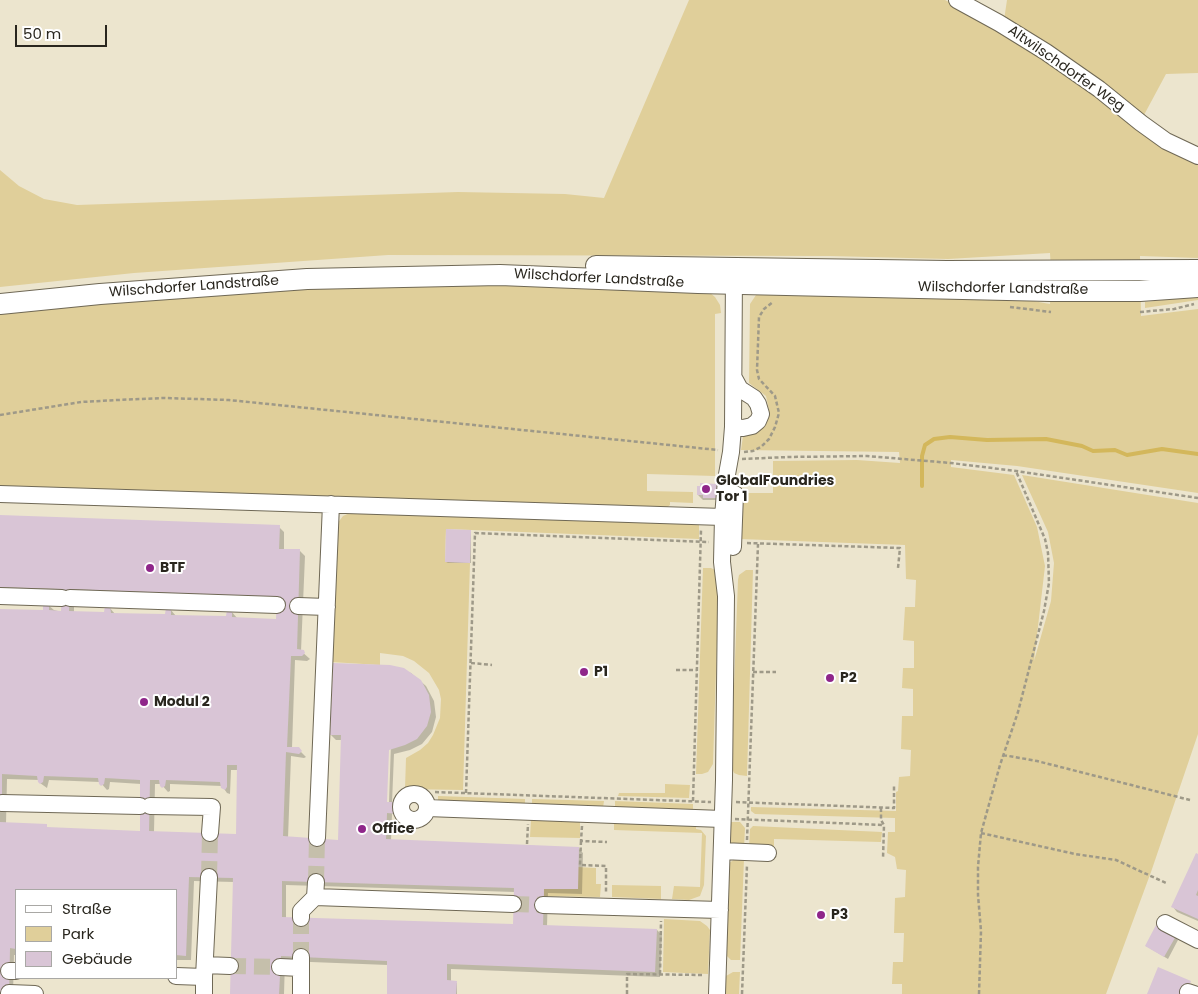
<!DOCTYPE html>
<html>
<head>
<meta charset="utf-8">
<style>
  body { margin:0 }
  #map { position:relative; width:1198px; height:994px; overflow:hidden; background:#ece5ce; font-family:Poppins,sans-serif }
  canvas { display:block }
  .legend { position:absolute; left:15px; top:889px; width:162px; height:90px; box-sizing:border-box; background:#fff; border:1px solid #a9a8a5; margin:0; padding:6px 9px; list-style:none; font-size:15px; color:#29261e }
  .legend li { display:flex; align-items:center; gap:10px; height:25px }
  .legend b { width:25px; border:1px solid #a9a8a5 }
  .scale { position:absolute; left:15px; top:25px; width:92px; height:22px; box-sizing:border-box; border:2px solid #29261e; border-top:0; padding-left:6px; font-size:15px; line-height:18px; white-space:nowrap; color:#29261e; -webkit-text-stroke:4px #fff; paint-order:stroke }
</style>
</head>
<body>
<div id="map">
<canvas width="1198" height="994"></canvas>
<ul class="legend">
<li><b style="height:6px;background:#fff"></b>Straße</li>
<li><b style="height:14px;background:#e0cf9a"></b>Park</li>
<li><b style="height:14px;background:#d9c5d6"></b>Gebäude</li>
</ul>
<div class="scale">50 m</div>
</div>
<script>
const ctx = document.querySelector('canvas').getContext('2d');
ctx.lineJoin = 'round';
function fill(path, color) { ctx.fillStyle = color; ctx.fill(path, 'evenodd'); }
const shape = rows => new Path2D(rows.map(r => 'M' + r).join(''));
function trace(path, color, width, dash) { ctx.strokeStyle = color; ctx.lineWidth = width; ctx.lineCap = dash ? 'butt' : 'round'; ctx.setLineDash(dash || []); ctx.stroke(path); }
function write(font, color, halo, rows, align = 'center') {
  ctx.font = font + ' Poppins,sans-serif'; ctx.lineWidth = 4; ctx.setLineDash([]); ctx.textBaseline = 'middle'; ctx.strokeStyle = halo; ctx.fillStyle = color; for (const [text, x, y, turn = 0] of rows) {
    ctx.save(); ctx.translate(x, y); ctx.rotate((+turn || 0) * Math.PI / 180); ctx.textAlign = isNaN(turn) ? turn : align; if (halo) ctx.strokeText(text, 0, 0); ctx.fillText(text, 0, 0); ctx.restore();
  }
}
const green = shape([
  [689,0,945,0,1004,31,1198,162,1198,258,1140,256,1141,316,1198,309,1198,493,1017,466,951,460,951,467,1014,475,1037,527,1045,566,1034,661,1051,601,1054,563,1048,532,1022,475,1198,503,1198,734,1151,872,1106,994,902,994,902,984,892,984,893,962,903,962,904,933,894,933,895,898,905,897,906,870,897,869,895,857,887,853,888,832,895,832,895,818,755,814,751,811,751,807,896,811,896,792,898,791,899,777,910,776,911,750,901,749,902,716,913,716,913,689,902,688,903,668,914,668,914,641,903,640,905,607,915,607,916,580,906,579,905,545,739,539,740,493,773,493,773,461,857,460,900,463,899,452,741,450,743,436,755,433,766,425,769,410,766,396,749,383,750,304,756,295,766,290,1027,300,1050,304,1051,283,992,282,1051,270,1050,253,948,259,830,256,388,255,134,273,0,287,0,170,19,186,44,199,77,205,458,192,565,194,604,198],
  [1007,0,1198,0,1198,73,1166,74,1144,115,1004,20],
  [482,281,709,292,715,297,720,305,721,313,715,314,715,476,647,474,647,491,693,492,693,503,670,502,670,505,664,510,0,488,0,307,147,294],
  [1198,296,1198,300,1145,308,1145,302],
  [352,512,699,524,699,539,446,529,445,562,470,563,463,790,405,789,406,758,420,750,428,743,433,735,440,718,441,699,439,690,429,673,414,661,403,656,380,653,380,665,331,662,337,524,343,516],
  [703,568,711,568,715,570,719,579,713,764,708,772,702,774,696,774],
  [746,570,753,570,747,776,739,775,734,773,731,766,738,580,739,575],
  [665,784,690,785,689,798,618,796,619,793,665,793],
  [438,796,525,799,525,806,438,802],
  [532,799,604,801,603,808,532,806],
  [615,801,693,804,693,812,615,808],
  [531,820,580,822,580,838,530,837],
  [729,822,740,822,745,828,744,848,732,845,730,842],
  [614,823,696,825,696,829,701,830,706,836,704,885,700,896,689,900,672,899,674,886,700,887,702,833,614,830],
  [753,826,882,832,881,842,774,839,774,849,749,848,750,829],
  [735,859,744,859,740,960,731,960,726,955,729,863],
  [578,867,596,868,596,884,601,884,600,897,544,896,544,889,577,889],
  [612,885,661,886,661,899,612,897],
  [664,919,700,921,707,926,710,930,708,974,663,972],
  [733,972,740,972,739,994,723,994,726,976]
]);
const shadow = shape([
  [717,485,718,487,714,487,719,493,719,500,703,500,698,495],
  [0,516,279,527,284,532,284,550,300,551,305,556,301,651,310,659,307,661,295,660,292,748,298,749,306,757,304,758,291,756,288,838,339,841,342,740,336,740,331,735,396,667,411,673,426,686,434,701,436,717,432,732,422,744,410,750,394,754,392,803,400,805,400,814,392,814,391,841,578,848,583,853,582,894,548,893,547,926,657,930,662,935,660,977,451,969,451,982,457,983,457,994,388,994,388,965,285,961,284,994,231,994,234,882,194,881,191,960,176,960,176,890,16,890,16,955,14,955,13,994,0,994,0,610,44,612,48,605,54,610,62,612,63,593,0,591],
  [74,594,278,601,278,620,237,618,231,611,227,618,176,616,170,609,166,616,115,614,109,607,105,614,74,612],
  [388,743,391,743,389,803,386,803],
  [231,770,239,770,238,835,154,832,155,784,161,784,168,792,170,791,170,784,222,786,227,793,230,794],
  [7,779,39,780,40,783,47,788,49,780,100,782,107,790,109,789,110,782,141,784,141,832,49,829,46,826,6,824],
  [286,885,515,892,514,926,286,919],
  [471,531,471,563,448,563,446,562],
  [1198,855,1198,921,1177,912,1173,907],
  [1175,937,1178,940,1168,959,1146,946]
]);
const stream = shape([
  [922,486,922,456,925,445,934,439,950,437,987,440,1046,439,1082,446,1093,451,1115,450,1127,455,1162,449,1198,454]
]);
const building = shape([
  [700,483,717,484,717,498,703,498,703,495,697,495,697,486,700,486],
  [0,515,280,525,279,549,300,549,297,649,304,650,305,653,302,656,291,656,287,747,299,747,302,751,299,754,286,752,283,836,338,840,341,735,330,735,333,663,390,665,404,668,421,680,429,695,431,712,427,726,417,739,405,745,389,750,387,802,399,802,399,814,387,813,386,839,579,847,578,889,544,889,543,925,657,929,655,972,447,964,447,980,457,981,456,994,387,994,387,961,281,956,279,994,230,994,233,878,189,877,186,956,176,955,176,890,16,890,16,949,10,948,9,994,0,994,0,822,47,824,47,827,140,831,140,780,105,778,104,784,101,786,99,784,98,778,44,776,43,782,40,784,38,782,37,776,2,774,2,803,0,803,0,609,43,610,43,605,49,604,49,610,61,611,62,589,0,587],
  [70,589,277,597,276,619,232,617,232,610,227,610,226,616,171,615,171,608,166,608,165,614,111,613,110,606,105,606,104,612,69,611],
  [227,765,237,765,236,834,149,831,150,780,159,780,160,786,162,788,165,786,166,780,220,782,221,788,225,790,227,787],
  [282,881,514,888,513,924,282,917],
  [446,529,471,530,470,563,445,562],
  [1196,853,1198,854,1198,890,1196,895,1198,896,1198,919,1171,907],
  [1156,925,1176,936,1164,957,1145,946],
  [1158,967,1191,981,1186,994,1147,994]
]);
const minorTunnel = shape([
  [209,877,210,833],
  [316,882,317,838],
  [513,904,543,905],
  [301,918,301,957],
  [230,966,280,967]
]);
const path = shape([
  [1010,307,1051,312],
  [1140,312,1174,309,1194,304],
  [0,415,81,402,117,400,164,398,229,400,718,450],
  [744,452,753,451,761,447,769,439,775,427,779,413,775,396,759,379,757,370,759,317,764,309,773,302],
  [742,459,788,457,867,456,951,463,1016,471,1198,498],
  [747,543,900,548,898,568],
  [471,663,492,665],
  [676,670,697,670],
  [753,672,776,672],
  [1003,755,1037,761,1190,800],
  [435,792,711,802],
  [466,793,475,533,709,542],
  [693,801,701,530],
  [736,802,894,808,894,786],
  [881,808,881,820,884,825,883,859],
  [735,819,884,825],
  [582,826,581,841,607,842],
  [981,833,1075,854,1116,860,1166,883],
  [747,840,758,544],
  [581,841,580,865,606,866,606,893],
  [527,844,528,824],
  [660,974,661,921],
  [627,994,627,974,704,975],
  [742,994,747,865],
  [979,994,981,931,978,895,978,867,981,833,1000,765,1018,712,1044,611,1049,583,1048,553,1045,539,1016,471]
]);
const minor = shape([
  [957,0,999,23,1046,52,1099,89,1141,123,1166,141,1198,156],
  [733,427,743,428,752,426,758,421,761,414,758,404,754,398,740,389,734,378],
  [0,494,723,517],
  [733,547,735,494],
  [0,596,62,598],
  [70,598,277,605],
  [298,606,327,607],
  '401 807a13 13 0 1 1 26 0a13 13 0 1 1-26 0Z',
  [2,803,140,806],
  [150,806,212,807,210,833],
  [427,808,722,819],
  [317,838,331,504],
  [722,851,768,853],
  [315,897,513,904],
  [543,905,720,910],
  [301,918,301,911,315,897,316,882],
  [1165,923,1198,940],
  [205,965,230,966],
  [280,967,301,968],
  [9,971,16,971],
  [176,976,204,977,209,877],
  [1188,992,1194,994],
  [9,993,35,994],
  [204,994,204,977],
  [301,994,301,957],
  [717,994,724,780,726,596,722,562,723,517,726,480,731,452,733,427,734,272]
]);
const major = shape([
  [596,266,947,271,1198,270],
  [0,304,100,294,307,279,500,275,698,283,1051,291,1140,291,1198,287]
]);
const markers = [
  [706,489,5,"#8f268a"],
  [150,568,5,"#8f268a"],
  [584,672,5,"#8f268a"],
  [830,678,5,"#8f268a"],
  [144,702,5,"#8f268a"],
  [362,829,5,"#8f268a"],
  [821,915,5,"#8f268a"]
];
const streetNames = [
  ["Altwilschdorfer Weg",1066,69,35],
  ["Wilschdorfer Landstraße",599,279,3],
  ["Wilschdorfer Landstraße",194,287,-4],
  ["Wilschdorfer Landstraße",1003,289,1]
];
const poiNames = [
  ["GlobalFoundries",716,481],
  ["Tor 1",716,497],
  ["BTF",160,568],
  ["P1",594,672],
  ["P2",840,678],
  ["Modul 2",154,702],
  ["Office",372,829],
  ["P3",831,915]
];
fill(green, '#e0cf9a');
fill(shadow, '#0003');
trace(stream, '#d3b75b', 4);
fill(building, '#d9c5d6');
trace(minorTunnel, '#c5bfab', 16, [16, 8]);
trace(minor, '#6f6855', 18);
trace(major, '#6f6855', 22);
trace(path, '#9e9988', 2.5, [4, 2.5]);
trace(minor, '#fff', 16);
trace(major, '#fff', 20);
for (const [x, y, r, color] of markers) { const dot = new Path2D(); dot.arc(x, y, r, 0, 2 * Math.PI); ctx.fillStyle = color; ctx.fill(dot); trace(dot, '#fff', 2); }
write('14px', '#29261e', '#fff', streetNames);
write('bold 14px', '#29261e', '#fff', poiNames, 'left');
</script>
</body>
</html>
